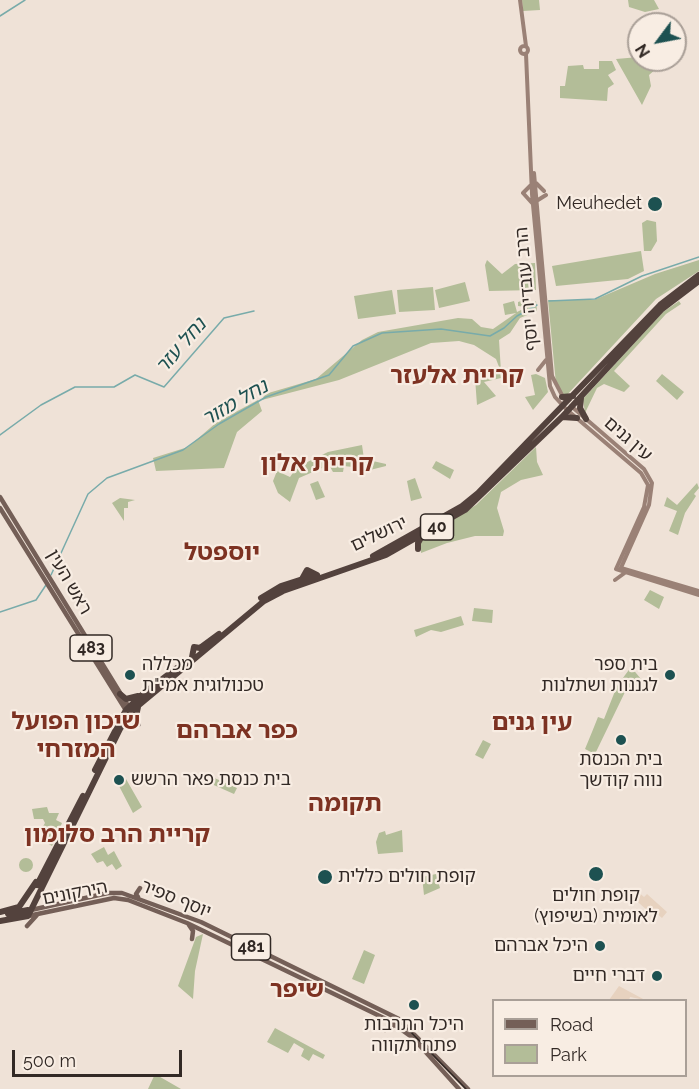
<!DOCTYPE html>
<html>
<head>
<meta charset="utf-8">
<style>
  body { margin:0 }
  #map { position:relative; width:699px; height:1089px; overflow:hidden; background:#efe2d7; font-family:Raleway,sans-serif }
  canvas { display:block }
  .legend { position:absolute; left:492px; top:999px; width:195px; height:78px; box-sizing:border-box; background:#f8ede3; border:2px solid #a99f97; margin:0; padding:8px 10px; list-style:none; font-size:18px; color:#322925 }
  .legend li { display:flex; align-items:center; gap:12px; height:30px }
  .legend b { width:30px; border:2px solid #a99f97 }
  .north { position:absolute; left:627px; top:12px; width:60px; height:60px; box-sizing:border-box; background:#f8ede3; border:2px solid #a99f97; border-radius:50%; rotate:238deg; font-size:16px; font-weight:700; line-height:24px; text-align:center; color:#322925 }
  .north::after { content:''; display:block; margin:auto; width:21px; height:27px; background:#1d5151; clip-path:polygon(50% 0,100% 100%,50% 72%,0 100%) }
  .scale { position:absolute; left:12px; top:1050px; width:170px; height:27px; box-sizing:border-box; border:3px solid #322925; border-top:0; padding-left:8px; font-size:18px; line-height:21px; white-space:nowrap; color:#322925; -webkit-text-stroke:4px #f8ede3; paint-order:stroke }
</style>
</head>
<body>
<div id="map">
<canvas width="699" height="1089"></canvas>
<ul class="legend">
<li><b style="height:8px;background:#745f57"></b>Road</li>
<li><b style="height:16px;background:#b3bd98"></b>Park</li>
</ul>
<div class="north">N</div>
<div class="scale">500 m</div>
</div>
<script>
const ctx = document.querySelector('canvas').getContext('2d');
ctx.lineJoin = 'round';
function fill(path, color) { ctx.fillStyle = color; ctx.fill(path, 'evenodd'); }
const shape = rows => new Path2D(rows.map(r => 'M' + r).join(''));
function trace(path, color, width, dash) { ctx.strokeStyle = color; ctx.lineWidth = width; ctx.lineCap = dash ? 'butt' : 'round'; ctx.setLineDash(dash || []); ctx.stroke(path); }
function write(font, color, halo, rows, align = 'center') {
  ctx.font = font + ' Raleway,"Noto Sans Hebrew",sans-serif'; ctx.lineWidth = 4.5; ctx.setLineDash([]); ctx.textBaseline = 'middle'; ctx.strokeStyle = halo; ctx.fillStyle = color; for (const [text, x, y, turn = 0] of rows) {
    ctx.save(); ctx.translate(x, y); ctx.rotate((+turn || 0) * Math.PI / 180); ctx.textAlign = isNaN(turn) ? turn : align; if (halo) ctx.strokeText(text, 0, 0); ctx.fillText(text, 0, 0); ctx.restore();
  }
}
const green = shape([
  [522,0,539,0,540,10,523,11],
  [628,0,654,0,659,9,645,12,629,7],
  [639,57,639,60,657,60,656,69,649,75,651,86,642,105,616,59],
  [599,61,612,61,616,70,608,75,614,84,608,88,607,101,560,98,560,86,565,86,568,66,583,65,584,69,599,69],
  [647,220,656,222,657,241,651,251,644,251,642,223],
  [641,251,644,271,628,279,556,286,552,266],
  [487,260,502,274,515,264,535,263,536,290,489,291,485,265],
  [699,260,699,271,656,299,565,397,556,384,548,300,594,300,655,274],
  [465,282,470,301,439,308,435,290],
  [433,287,435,310,399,312,397,290],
  [392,290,396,314,358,319,354,296],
  [528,299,531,304,536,301,537,311,520,318,510,333,499,340,501,372,496,359,474,345,459,341,431,343,339,380,262,400,265,394,316,379,362,340,378,332,458,318,472,319,481,327,493,329,516,313,505,315,503,304,514,301,517,312,527,307,518,306,518,302],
  [679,301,681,304,666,314,614,371,630,386,624,392,604,384,597,388,585,413,583,399,663,312],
  [495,371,500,372,501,378,484,382,496,396,477,405,475,378,483,380],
  [536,374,545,378,548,392,533,410,525,397,535,395,531,375],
  [662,374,684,392,677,400,656,381],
  [258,400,262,411,237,432,224,468,156,471,153,458,188,447,217,422],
  [362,445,364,459,386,464,386,466,362,472,362,468,344,466,343,472,333,472,329,465,299,478,290,502,278,493,273,481,277,471,290,477,297,467,328,452],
  [536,447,537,462,543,475,521,480,501,492,497,508,504,531,503,536,475,536,447,543,421,553,421,540,476,505],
  [436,461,454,470,450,479,432,468],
  [415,478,422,498,411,501,407,481],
  [318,481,325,497,316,500,310,484],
  [697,483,699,488,694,494,696,496,685,513,678,535,669,531,677,511,664,506,667,497,677,505],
  [120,498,135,500,128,502,128,508,124,508,124,521,112,503],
  [650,590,664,597,659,609,644,600],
  [474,608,493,610,492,623,472,621],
  [461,616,464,625,441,632,431,630,416,637,414,630],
  [631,667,641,679,625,692,595,754,585,749,592,732,598,717,604,719,617,686],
  [483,740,491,744,483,759,475,755],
  [210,776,237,788,234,794,207,782],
  [126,779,142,807,133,813,119,786],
  [47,807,49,813,59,813,56,820,62,823,52,846,45,842,42,828,45,823,43,819,34,819,32,809],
  [402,830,403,852,378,854,376,842,379,833,385,831,386,835],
  [104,847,108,855,114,851,122,866,116,870,112,864,107,867,103,861,97,863,91,854],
  '19 865a7 7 0 1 1 14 0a7 7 0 1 1-14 0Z',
  [436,874,440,888,424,895,422,877],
  [203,934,195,971,193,999,178,986,196,937],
  [364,950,375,955,364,984,352,979],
  [275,1028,325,1055,323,1059,313,1054,309,1061,301,1056,304,1049,294,1043,288,1053,267,1042],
  [155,1074,181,1089,148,1089]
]);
const plaza = shape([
  [636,890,644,897,647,894,667,912,662,918,651,909,648,911,631,896],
  [619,986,645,1000,630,997,629,1000,609,1000]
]);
const stream = shape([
  [0,16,25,0],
  [549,301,595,299,642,276,699,257],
  [0,435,41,405,75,387,114,387,135,375,164,387,224,318,254,311],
  [51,575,88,494,107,478,183,450,219,424,266,397,329,375,353,346,382,333,441,329,490,336,504,328,517,316,537,305],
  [0,612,36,600,46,585]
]);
const secondary = shape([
  [520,0,526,46],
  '520 50a4 4 0 1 1 8 0a4 4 0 1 1-8 0Z',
  [526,54,532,194,550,386,555,397,566,409,641,473,648,485,644,507,616,569,699,595],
  [534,173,552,376,564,399],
  [536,183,544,191],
  [531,185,523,193,532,203],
  [538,200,546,195],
  [538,370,546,360],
  [571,406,644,469,652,483,649,505,620,570],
  [621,568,699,591],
  [615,580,626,572]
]);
const primary = shape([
  [0,497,130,709],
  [0,508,127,712],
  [138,897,136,894,140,888],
  [31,910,108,893,122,893,201,922,399,1019,468,1089],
  [28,916,114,898,128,900,187,923,388,1020,413,1038,459,1089],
  [189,925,193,931,192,939],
  [27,926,37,915],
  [385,1030,395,1025]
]);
const highway = shape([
  [562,397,573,396],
  [581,398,580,408,586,419],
  [562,417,577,418],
  [418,549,418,543,422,536],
  [373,556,462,506,478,493,660,305,699,275],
  [302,579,307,570,317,575],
  [261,598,281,586,312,576],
  [192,657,194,647,200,648,219,634],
  [120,694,126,699,138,696],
  [138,707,136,716,138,724],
  [122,726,128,722,135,726],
  [95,770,126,710,144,693,177,668],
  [37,885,83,796],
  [0,912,19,907,36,882],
  [8,914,28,910],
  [0,921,28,916,120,729,128,715,139,705,264,601,283,591,386,555,465,510,562,417,662,309,699,281]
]);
const tram = shape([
  [397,1021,407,1028,466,1089]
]);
const markers = [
  [655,204,8,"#1d5151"],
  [130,675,6,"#1d5151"],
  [670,675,6,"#1d5151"],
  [621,740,6,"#1d5151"],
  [119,780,6,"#1d5151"],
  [596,874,8,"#1d5151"],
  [325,877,8,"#1d5151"],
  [600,946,6,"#1d5151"],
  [657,976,6,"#1d5151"],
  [414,1005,6,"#1d5151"]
];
const shields = [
  [437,527,33],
  [91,648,42],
  [251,947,39]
];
const shieldNames = [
  ["40",437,527],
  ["483",91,648],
  ["481",251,947]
];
const poiNames = [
  ["Meuhedet",642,204],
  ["מכללה",142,665,"left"],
  ["טכנולוגית אמי\"ת",142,686,"left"],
  ["בית ספר",658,665],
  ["לגננות ושתלנות",658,686],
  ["בית הכנסת",621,760,"center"],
  ["נווה קודשך",621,781,"center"],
  ["בית כנסת פאר הרשש",131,780,"left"],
  ["קופת חולים כללית",338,877,"left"],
  ["קופת חולים",596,896,"center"],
  ["לאומית (בשיפוץ)",596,917,"center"],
  ["היכל אברהם",588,946],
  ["דברי חיים",645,976],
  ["היכל התרבות",414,1025,"center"],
  ["פתח תקווה",414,1046,"center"]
];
const streetNames = [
  ["הרב עובדיה יוסף",527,289,-95],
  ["עין גנים",628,439,41],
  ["ירושלים",379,534,-25],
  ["ראש העין",69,582,60],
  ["הירקונים",75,893,-11],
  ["יוסף ספיר",176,899,22]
];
const waterNames = [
  ["נחל עזר",181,346,-49],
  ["נחל מזור",235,403,-30]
];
const districtNames = [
  ["קריית אלעזר",457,376],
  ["קריית אלון",317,464],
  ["יוספטל",222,553],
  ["שיכון הפועל",76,722],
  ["המזרחי",76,750],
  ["עין גנים",532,723],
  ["כפר אברהם",237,731],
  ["תקומה",345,804],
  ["קריית הרב סלומון",117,835],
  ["שיפר",297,990]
];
fill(green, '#b3bd98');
fill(plaza, '#e7d2bf');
trace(stream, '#78abaa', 1.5);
trace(secondary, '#9a8176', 4);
trace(primary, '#745f57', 4.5);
trace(highway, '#53423d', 6);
trace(tram, '#322925', 1.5);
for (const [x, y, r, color] of markers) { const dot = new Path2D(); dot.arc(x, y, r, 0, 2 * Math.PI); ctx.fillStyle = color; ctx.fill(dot); trace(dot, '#f8ede3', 2); }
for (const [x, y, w] of shields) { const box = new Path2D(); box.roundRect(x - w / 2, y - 13, w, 26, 4.5); ctx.fillStyle = '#f8ede3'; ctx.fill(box); trace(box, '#322925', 1.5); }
write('bold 16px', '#322925', null, shieldNames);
write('18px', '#322925', '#f8ede3', poiNames, 'right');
write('18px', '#322925', '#f8ede3', streetNames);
write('italic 20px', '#1d5151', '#f8ede3', waterNames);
write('bold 24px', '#7d3222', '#f8ede3', districtNames);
</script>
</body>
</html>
